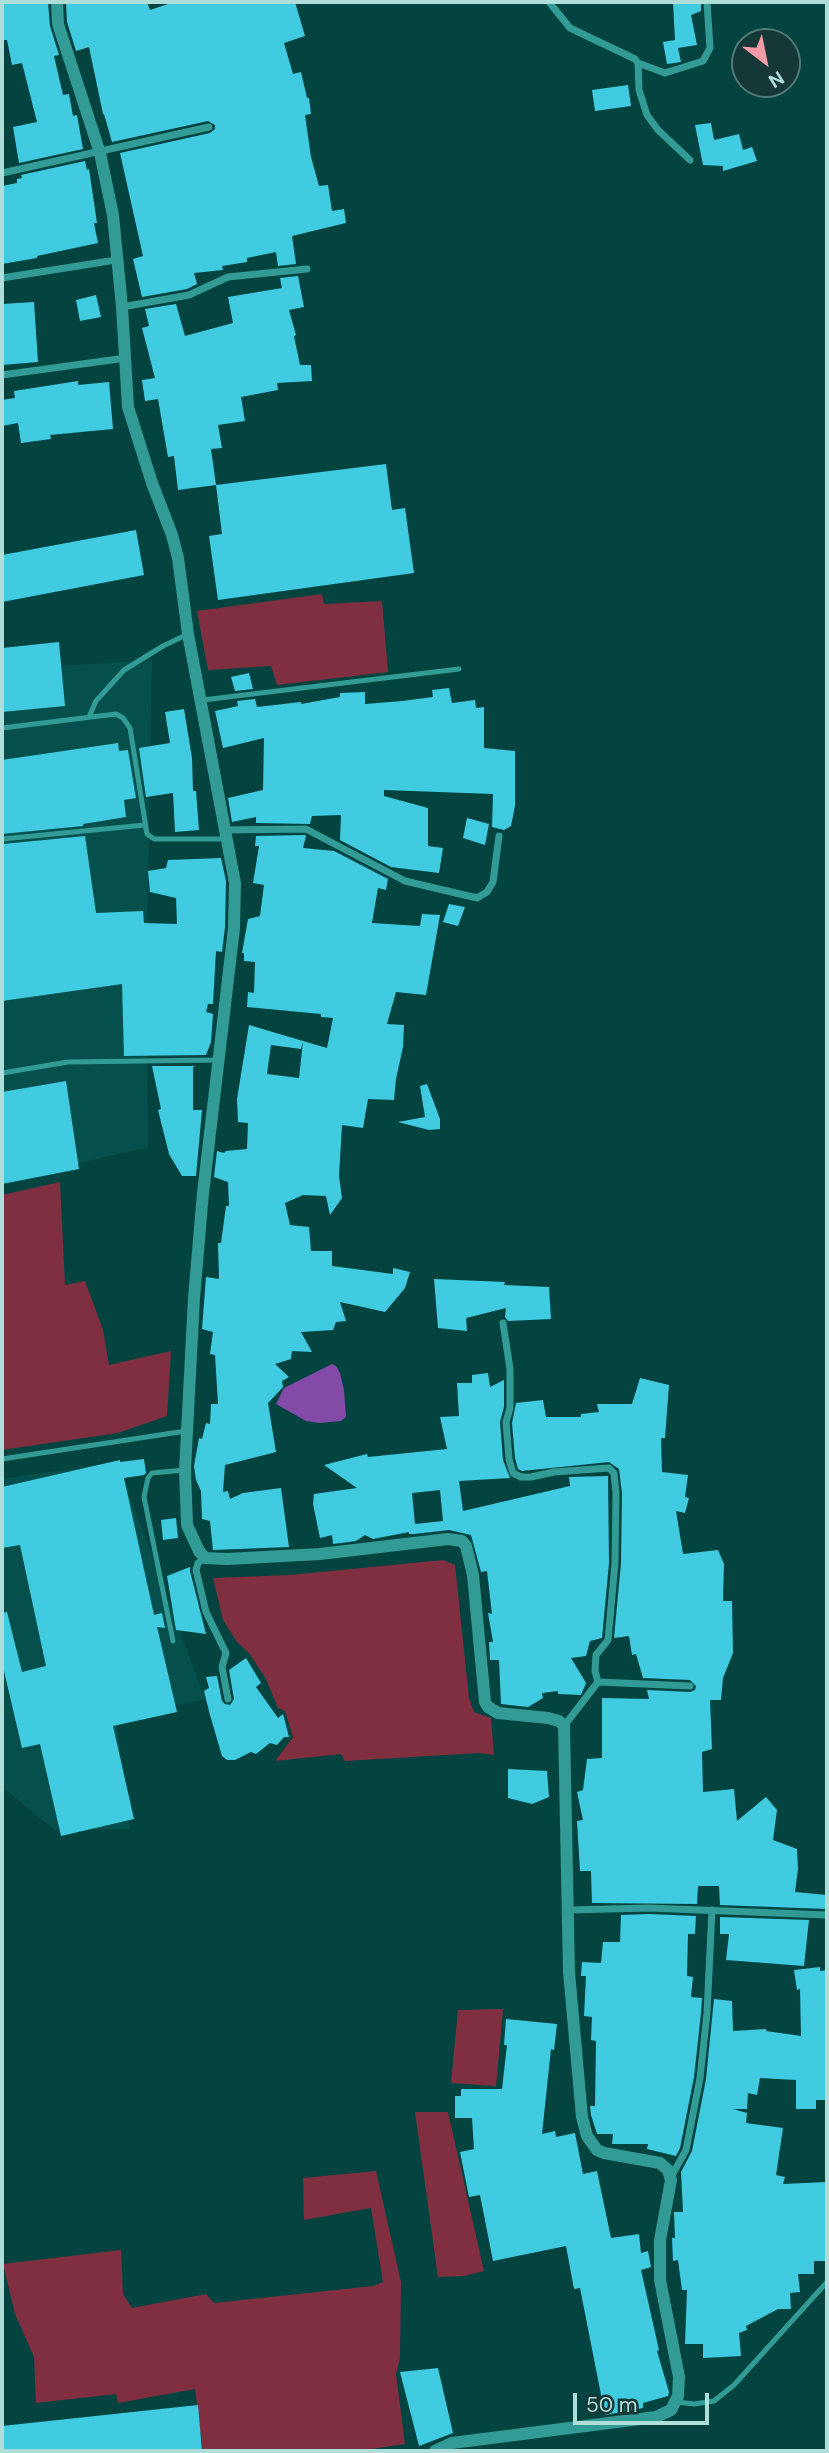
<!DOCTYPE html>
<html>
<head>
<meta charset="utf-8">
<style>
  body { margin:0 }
  #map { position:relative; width:829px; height:2453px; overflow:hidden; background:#034441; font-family:"DM Sans",sans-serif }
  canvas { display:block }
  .frame { position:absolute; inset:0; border:4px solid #aeddda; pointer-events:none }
  .north { position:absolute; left:731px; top:28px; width:70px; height:70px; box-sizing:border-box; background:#153735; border:2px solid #527977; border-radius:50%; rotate:148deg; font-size:19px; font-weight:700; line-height:28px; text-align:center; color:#aeddda }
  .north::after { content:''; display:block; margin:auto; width:24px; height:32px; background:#f39aa7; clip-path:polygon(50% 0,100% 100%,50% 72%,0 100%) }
  .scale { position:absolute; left:573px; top:2393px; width:136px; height:32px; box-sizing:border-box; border:4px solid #aeddda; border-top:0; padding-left:9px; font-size:21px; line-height:24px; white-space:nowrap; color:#aeddda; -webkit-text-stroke:5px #153735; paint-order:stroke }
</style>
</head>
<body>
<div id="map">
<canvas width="829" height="2453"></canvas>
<div class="frame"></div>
<div class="north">N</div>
<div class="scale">50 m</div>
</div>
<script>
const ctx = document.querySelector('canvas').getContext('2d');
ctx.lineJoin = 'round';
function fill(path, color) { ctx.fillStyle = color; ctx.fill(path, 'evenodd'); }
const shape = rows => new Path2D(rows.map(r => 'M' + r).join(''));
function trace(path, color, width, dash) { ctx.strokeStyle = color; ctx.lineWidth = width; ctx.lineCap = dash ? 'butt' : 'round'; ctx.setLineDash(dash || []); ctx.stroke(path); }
const built = shape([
  [152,660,146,989,148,1147,2,1181,2,670],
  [117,1462,205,1699,116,1718,130,1829,55,1830,2,1787,2,1479]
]);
const green = shape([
  [322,594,324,604,382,601,388,672,277,685,271,666,208,670,197,611],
  [60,1182,65,1285,85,1281,103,1330,109,1365,171,1351,167,1416,118,1433,2,1450,2,1195],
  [443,1560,455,1565,469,1698,474,1712,491,1718,494,1755,480,1753,345,1761,341,1754,275,1761,293,1737,285,1711,278,1708,266,1679,249,1653,237,1642,223,1620,213,1578,290,1575],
  [503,2009,496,2086,451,2083,458,2010],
  [415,2112,448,2112,484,2271,464,2276,438,2277],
  [376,2171,401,2282,400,2358,396,2374,405,2444,358,2451,203,2451,195,2389,118,2403,116,2394,36,2403,34,2357,15,2314,3,2264,121,2250,123,2294,132,2308,206,2294,214,2303,373,2286,383,2282,371,2208,304,2220,303,2178]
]);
const water = shape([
  [332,1364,336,1366,340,1373,344,1390,346,1417,341,1421,319,1423,306,1421,276,1404,284,1388]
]);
const building = shape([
  [2,2,48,2,50,26,59,55,54,56,63,95,69,94,73,116,77,115,83,149,19,163,13,127,37,122,22,63,12,65,7,40,2,40],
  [66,2,147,2,150,10,174,2,295,2,305,36,284,43,293,74,301,72,307,98,309,98,311,114,305,115,311,157,319,186,328,185,332,211,344,209,346,223,292,236,296,264,278,266,276,252,247,258,247,262,222,266,223,270,194,273,197,284,187,289,142,297,133,259,143,256,120,153,210,133,215,129,215,125,208,121,112,142,104,114,103,114,89,47,76,51,67,22],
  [673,2,701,2,701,11,691,15,697,45,678,48,681,62,667,64,663,42,675,40],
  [628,85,631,106,595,111,592,90],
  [711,123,714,140,739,134,743,150,752,147,757,161,723,171,723,166,703,165,695,125],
  [85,161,87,170,89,169,97,223,94,223,98,243,37,256,37,258,2,264,2,186,17,183,17,179,22,178,21,175],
  [298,276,304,307,289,310,296,335,294,336,300,365,311,365,312,381,277,383,278,390,241,397,245,421,218,425,222,448,211,449,216,485,178,490,174,456,168,457,158,399,145,401,142,380,155,378,142,328,149,326,145,309,176,304,185,336,233,323,228,297,282,288,280,278],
  [96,295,101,317,80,321,76,300],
  [34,302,38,362,2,365,2,304],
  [78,381,78,385,109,382,113,429,50,435,51,439,21,443,18,423,2,426,2,400,15,398,14,391],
  [386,464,392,510,405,508,414,573,218,600,209,536,222,534,216,485],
  [136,530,144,575,2,602,2,555],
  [59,642,65,706,2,712,2,648],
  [249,673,253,689,235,691,231,677],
  [449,688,452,703,475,700,476,708,484,707,484,748,515,751,515,806,511,826,504,830,492,827,493,794,384,790,384,796,428,808,428,846,443,848,439,873,391,867,340,840,341,815,312,816,310,824,256,823,256,817,232,822,228,798,263,790,264,738,223,748,215,711,238,706,237,701,255,699,257,707,301,702,301,704,340,697,340,693,365,692,365,704,402,701,433,697,432,690],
  [184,709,192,758,193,791,196,791,199,830,175,832,173,793,146,797,139,748,170,743,165,712],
  [118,743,119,751,128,750,136,798,124,800,126,817,83,824,83,826,2,834,2,760],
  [467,818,489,824,485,845,463,838],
  [305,835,306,836,303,848,334,851,388,879,386,890,378,888,372,923,420,926,422,914,440,915,426,995,396,992,387,1024,404,1025,403,1047,396,1079,394,1100,368,1099,363,1128,342,1125,339,1176,342,1198,330,1215,326,1196,303,1195,285,1203,290,1225,309,1227,311,1251,332,1251,332,1266,393,1274,393,1268,410,1272,405,1288,385,1312,340,1302,346,1321,336,1322,333,1330,301,1332,312,1352,292,1351,291,1359,275,1364,289,1377,282,1381,283,1387,268,1403,276,1452,225,1465,223,1492,228,1491,230,1499,243,1493,281,1488,289,1547,213,1550,210,1521,202,1519,201,1491,196,1480,194,1466,199,1438,202,1439,206,1423,210,1424,211,1404,218,1404,215,1355,210,1354,213,1332,202,1329,206,1277,219,1279,218,1243,221,1243,226,1206,229,1206,228,1182,214,1177,217,1151,224,1153,226,1151,247,1149,248,1123,238,1122,237,1099,249,1025,303,1041,301,1049,271,1045,267,1074,299,1078,303,1041,327,1048,333,1018,321,1017,321,1014,247,1007,248,992,254,993,255,962,244,961,244,953,242,953,248,919,260,916,264,885,253,883,259,846,255,846,256,836],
  [85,836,96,913,143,911,144,923,177,924,176,898,150,892,148,871,166,868,168,860,221,858,226,881,225,927,222,952,216,951,213,1004,208,1004,206,1012,213,1014,211,1042,206,1055,124,1056,122,984,2,1001,3,844],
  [449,904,465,907,458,926,443,922],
  [152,1066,196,1066,193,1067,193,1110,202,1110,196,1176,182,1176,169,1154,158,1110,161,1109],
  [66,1081,79,1169,2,1184,2,1092],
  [427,1084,440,1119,440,1129,429,1130,398,1122,425,1117,420,1086],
  [434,1279,505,1282,504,1285,549,1287,551,1319,508,1321,505,1317,506,1308,466,1318,467,1331,438,1328],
  [488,1373,490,1387,504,1380,504,1407,500,1422,503,1460,510,1478,459,1481,463,1511,570,1486,569,1477,608,1476,609,1563,602,1638,590,1641,586,1656,571,1658,586,1683,581,1695,558,1694,558,1691,542,1693,543,1698,528,1707,501,1704,499,1660,490,1660,489,1642,493,1642,488,1613,492,1614,487,1571,481,1572,471,1535,449,1530,414,1534,409,1534,409,1532,373,1539,365,1535,356,1541,333,1544,332,1535,320,1538,313,1504,314,1494,357,1488,324,1465,367,1454,368,1457,447,1449,440,1417,459,1416,457,1383,472,1383,472,1375],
  [440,1490,443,1521,415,1524,412,1493],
  [640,1378,669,1385,665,1438,661,1438,662,1472,688,1475,685,1497,689,1498,685,1513,676,1511,683,1554,718,1550,724,1564,723,1601,732,1601,733,1653,723,1678,721,1700,710,1700,712,1749,702,1752,703,1792,734,1789,737,1821,766,1797,777,1810,773,1840,797,1849,798,1869,795,1892,827,1895,827,1909,720,1905,719,1886,698,1886,697,1904,592,1903,591,1871,580,1871,577,1821,583,1820,577,1792,583,1790,587,1759,602,1758,602,1698,649,1699,647,1690,690,1692,695,1690,696,1686,690,1680,643,1678,636,1654,632,1655,629,1636,614,1638,621,1563,622,1493,619,1469,609,1462,522,1471,518,1469,515,1458,512,1423,516,1403,543,1400,546,1417,581,1417,581,1414,599,1412,597,1404,632,1404],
  [144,1459,146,1473,144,1475,124,1478,154,1615,162,1613,165,1628,157,1627,177,1712,113,1726,134,1819,61,1836,40,1744,22,1748,4,1671,2,1671,2,1613,7,1612,22,1672,46,1666,20,1545,2,1548,2,1487,120,1460,120,1462],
  [176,1518,178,1538,163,1540,161,1520],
  [190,1567,190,1571,206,1634,176,1630,167,1576],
  [246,1658,261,1683,256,1687,278,1718,283,1714,289,1737,284,1737,277,1745,270,1743,256,1754,251,1752,235,1760,227,1760,222,1756,210,1715,204,1691,209,1688,206,1677,217,1676,222,1701,225,1704,230,1705,234,1699,229,1670],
  [508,1769,547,1771,549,1797,532,1804,508,1798],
  [649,1914,696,1916,695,1934,688,1934,687,1976,693,1977,691,1997,702,1998,701,2013,694,2077,680,2148,676,2156,647,2149,648,2144,612,2144,613,2134,597,2134,591,2115,590,2106,595,2106,596,2041,591,2040,592,2017,584,2016,586,1976,581,1976,582,1962,601,1963,603,1942,620,1942,621,1915],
  [720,1917,809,1920,804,1966,726,1960,729,1934,720,1934],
  [820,1967,820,1971,827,1970,826,2100,816,2100,816,2109,796,2109,796,2080,760,2078,757,2095,748,2093,747,2109,733,2109,747,2113,746,2123,783,2128,776,2175,785,2177,783,2184,827,2182,827,2261,814,2261,814,2274,798,2274,800,2292,790,2293,791,2309,778,2309,746,2326,747,2330,739,2333,741,2356,703,2358,703,2344,685,2344,687,2290,682,2290,678,2260,673,2261,672,2238,675,2238,674,2212,683,2212,681,2172,692,2151,706,2079,714,1999,732,2001,733,2031,766,2029,766,2031,801,2036,800,1989,797,1990,794,1970],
  [506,2019,557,2024,554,2050,551,2049,542,2134,555,2131,556,2137,575,2133,583,2174,597,2171,611,2238,639,2234,641,2253,648,2251,651,2267,641,2270,659,2350,657,2351,669,2392,668,2396,643,2403,643,2408,605,2415,580,2288,574,2289,566,2246,493,2261,480,2195,469,2197,460,2152,474,2149,472,2118,455,2118,455,2096,461,2096,461,2089,502,2089,507,2045,504,2045],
  [438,2368,453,2433,419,2446,400,2372],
  [198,2405,202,2451,2,2451,2,2426]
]);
const service = shape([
  [203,700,459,669],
  [89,717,96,701,124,670,163,646,188,634],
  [2,728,116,714,123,718,130,728,147,834,154,839,225,839],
  [2,839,145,825],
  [2,1073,68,1062,218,1060],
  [2,1459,186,1431],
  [173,1641,144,1497,148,1478,152,1473,185,1470],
  [677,2402,694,2404,714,2401,734,2385,827,2282]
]);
const minor = shape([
  [549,2,570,28,635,59,638,63,639,90,647,115,658,130,690,160],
  [638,63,665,73,703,61,710,48,707,2],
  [2,173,209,127],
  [2,278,116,260],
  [122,307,189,295,228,277,307,269],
  [2,375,126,358],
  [223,830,306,829,405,881,477,898,487,892,493,882,499,836],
  [503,1323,510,1369,510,1408,506,1422,509,1459,513,1473,521,1477,531,1477,554,1472,609,1468,614,1473,616,1493,615,1563,608,1640,596,1655,595,1671,598,1682,564,1726],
  [205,1558,198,1563,196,1570,206,1612,226,1653,222,1667,228,1699],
  [598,1682,690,1686],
  [569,1910,649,1908,827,1915],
  [671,2177,686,2150,700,2078,707,2013,712,1910]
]);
const tertiary = shape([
  [57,2,58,24,100,153,113,215,122,307,128,407,152,483,172,535,178,558,188,634,235,883,234,928,203,1193,194,1298,185,1470,187,1525,199,1551,205,1558,227,1559,320,1554,448,1539,462,1541,466,1546,473,1575,485,1702,488,1707,498,1713,548,1718,559,1721,564,1726,569,1972,582,2117,587,2136,597,2150,604,2153,660,2163,668,2170,671,2180,660,2240,660,2280,679,2377,678,2396,671,2410,656,2417,452,2443,435,2451]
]);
fill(built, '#05504d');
fill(green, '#802f40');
fill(water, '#834ba7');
fill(building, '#41cbe1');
trace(service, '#329b95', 5);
trace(minor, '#329b95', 7);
trace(tertiary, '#329b95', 12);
</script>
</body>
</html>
